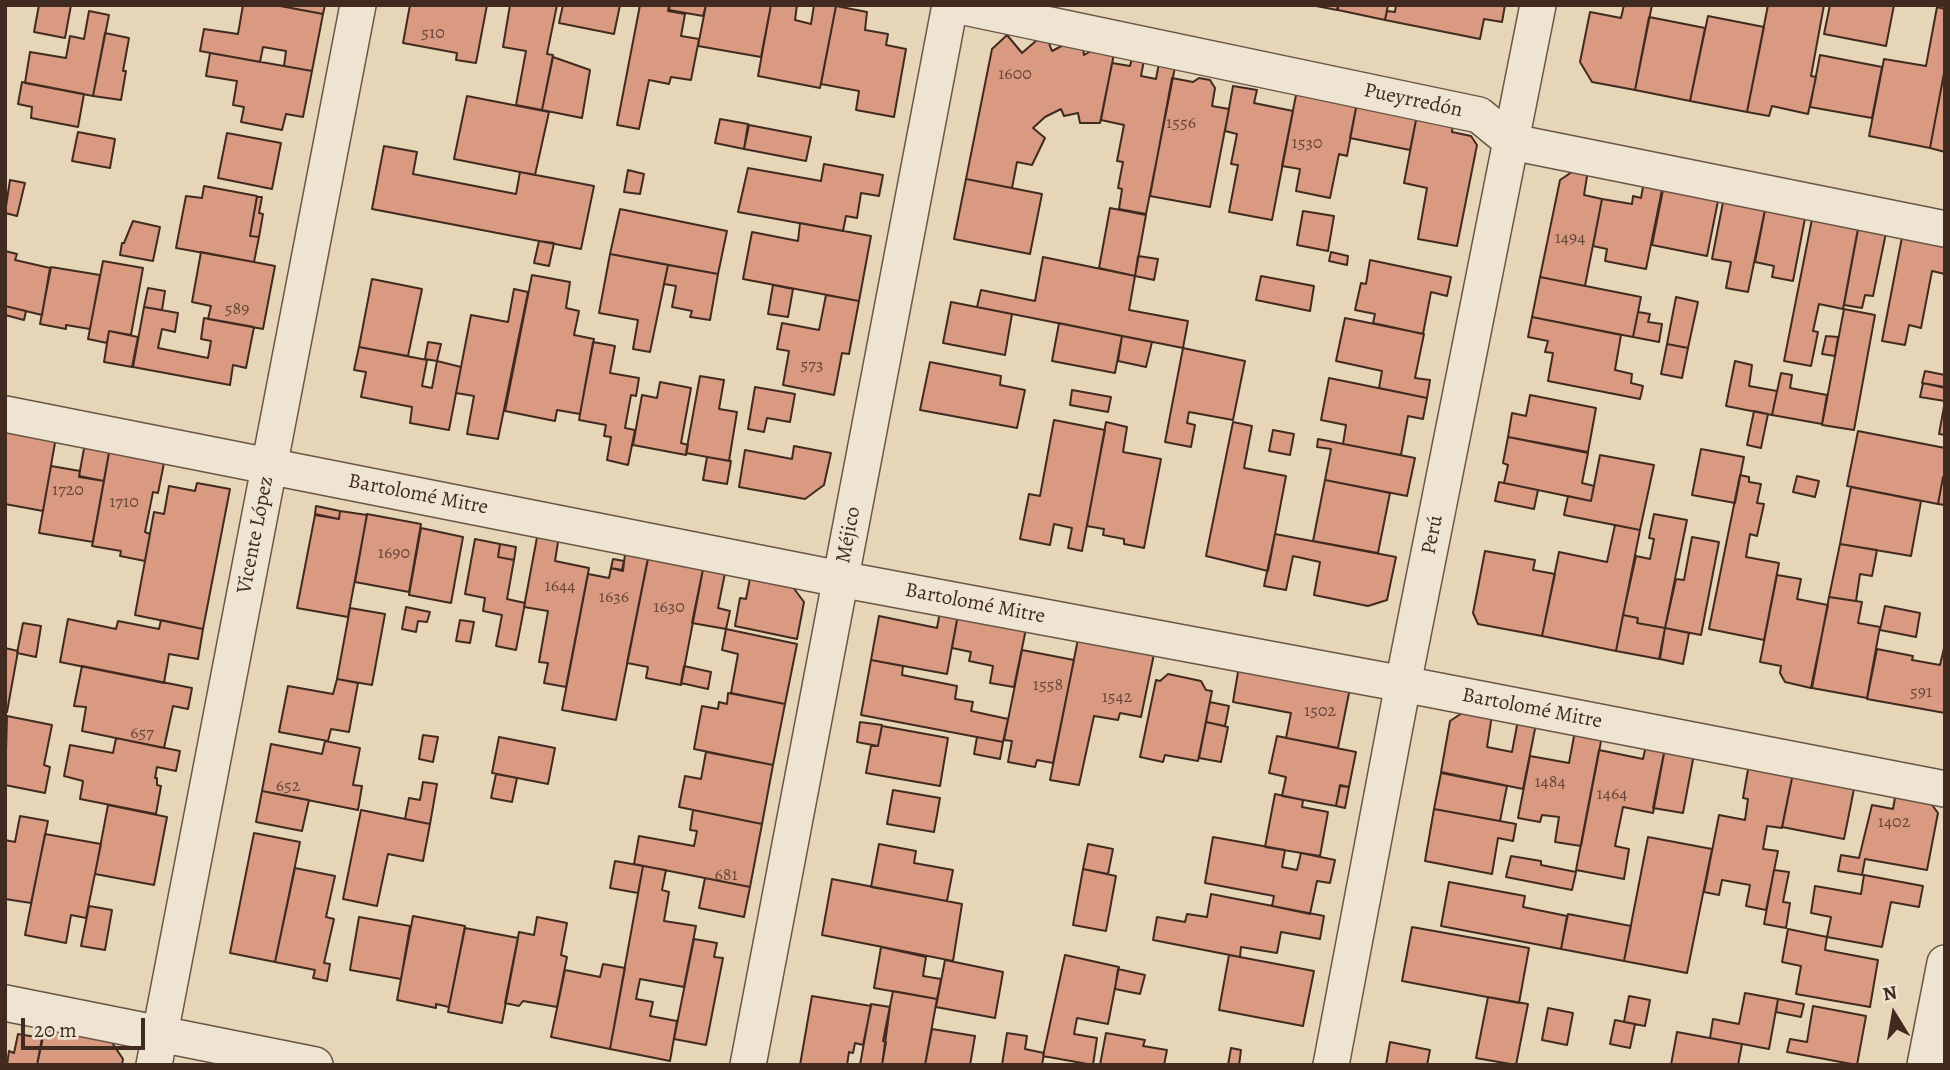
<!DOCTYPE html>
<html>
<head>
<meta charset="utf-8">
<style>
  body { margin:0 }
  #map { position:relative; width:1950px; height:1070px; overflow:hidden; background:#e7d5b8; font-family:Alegreya,serif }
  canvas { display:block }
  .frame { position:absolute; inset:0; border:7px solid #412b20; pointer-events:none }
  .north { position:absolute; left:1859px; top:979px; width:70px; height:70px; -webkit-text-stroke:5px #efe4d1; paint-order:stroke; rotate:349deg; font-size:19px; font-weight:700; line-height:28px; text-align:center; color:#412b20 }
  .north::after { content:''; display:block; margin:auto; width:24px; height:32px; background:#412b20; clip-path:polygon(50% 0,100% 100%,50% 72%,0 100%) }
  .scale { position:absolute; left:21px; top:1018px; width:124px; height:32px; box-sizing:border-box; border:4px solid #412b20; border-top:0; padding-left:9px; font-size:21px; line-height:24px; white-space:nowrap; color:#412b20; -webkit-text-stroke:5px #efe4d1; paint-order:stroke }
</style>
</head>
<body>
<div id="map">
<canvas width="1950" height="1070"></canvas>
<div class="frame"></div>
<div class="north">N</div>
<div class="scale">20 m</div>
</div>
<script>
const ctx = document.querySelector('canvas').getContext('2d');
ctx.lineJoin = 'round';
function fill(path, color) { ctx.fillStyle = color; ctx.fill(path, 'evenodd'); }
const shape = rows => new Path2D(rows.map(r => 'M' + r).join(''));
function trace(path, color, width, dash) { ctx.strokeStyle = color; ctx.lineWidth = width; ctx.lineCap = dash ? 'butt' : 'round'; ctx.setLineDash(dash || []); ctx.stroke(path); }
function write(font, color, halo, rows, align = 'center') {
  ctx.font = font + ' Alegreya,serif'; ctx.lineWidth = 6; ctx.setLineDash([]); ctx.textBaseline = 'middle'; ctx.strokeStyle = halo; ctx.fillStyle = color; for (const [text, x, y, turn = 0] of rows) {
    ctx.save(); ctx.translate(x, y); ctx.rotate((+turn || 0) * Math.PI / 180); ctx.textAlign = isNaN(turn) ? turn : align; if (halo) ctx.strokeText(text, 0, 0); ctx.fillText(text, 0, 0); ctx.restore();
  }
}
const building = shape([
  [39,5,71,5,65,38,34,32,39,5],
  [243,5,275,5,323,14,312,71,284,66,286,51,263,47,260,62,200,51,204,29,238,34,243,5],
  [275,5,325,5,323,14,275,5],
  [410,5,487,5,476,63,456,60,457,53,403,43,410,5],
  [510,5,557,5,547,54,553,55,542,110,516,105,526,51,503,47,510,5],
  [563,5,620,5,614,34,559,23,563,5],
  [640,5,669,5,668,11,685,14,681,36,699,39,691,80,671,77,669,84,649,80,639,129,617,125,640,5],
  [670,5,706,5,703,16,669,10,670,5],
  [706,5,771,5,761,57,698,46,706,5],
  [771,5,797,5,795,20,811,24,814,5,836,6,820,88,758,76,771,5],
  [1311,5,1338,5,1337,10,1311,5],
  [1338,5,1388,5,1385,20,1338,10,1338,5],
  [1396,5,1505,5,1502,22,1484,19,1480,39,1385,20,1387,11,1395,12,1396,5],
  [1624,5,1652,5,1635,90,1592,82,1580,62,1590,12,1621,18,1624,5],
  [1768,5,1824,5,1811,76,1816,77,1808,114,1772,106,1769,116,1747,112,1768,5],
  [1830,5,1894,5,1886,46,1824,34,1830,5],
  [836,6,867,12,865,30,888,34,886,45,906,49,894,117,856,110,859,91,821,84,836,6],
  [1937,7,1945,9,1945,68,1930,148,1869,136,1884,59,1926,66,1937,7],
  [89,11,109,15,93,96,25,83,30,52,66,58,70,36,84,39,89,11],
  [1708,16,1764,27,1747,112,1690,101,1708,16],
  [1649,17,1705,28,1690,101,1635,90,1649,17],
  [105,33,129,38,123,71,126,71,121,100,93,96,105,33],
  [1045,33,1052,51,1081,36,1084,55,1093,50,1114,54,1100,123,1080,123,1078,113,1064,116,1061,109,1045,117,1033,128,1045,138,1032,165,1017,162,1012,188,966,179,992,49,1007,35,1022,53,1045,33],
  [210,53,312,71,303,117,286,114,282,130,241,122,244,107,233,105,237,81,206,76,210,53],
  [1820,55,1882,67,1872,118,1810,107,1820,55],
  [553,57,590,70,582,118,542,110,553,57],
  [1132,58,1144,60,1141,76,1156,79,1159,63,1175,67,1146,214,1119,209,1122,189,1118,188,1123,162,1117,161,1124,125,1101,120,1112,63,1130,66,1132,58],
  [1944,73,1945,73,1945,152,1930,148,1944,73],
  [1172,78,1193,82,1199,78,1210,80,1215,88,1212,106,1229,109,1210,207,1150,196,1172,78],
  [22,82,84,94,78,127,31,118,32,107,18,104,22,82],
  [1233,86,1257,90,1254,103,1293,111,1272,220,1229,212,1238,165,1231,164,1237,134,1225,131,1233,86],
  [1297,90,1357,103,1347,156,1339,154,1330,198,1296,191,1300,169,1282,166,1297,90],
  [467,96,549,112,535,175,454,159,467,96],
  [1357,103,1417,115,1410,150,1350,138,1357,103],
  [1417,115,1453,122,1452,132,1471,136,1477,145,1457,246,1418,239,1427,188,1404,183,1417,115],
  [720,119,748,124,744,149,715,143,720,119],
  [749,125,811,137,806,161,744,149,749,125],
  [78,132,115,139,110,168,72,161,78,132],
  [227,133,281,143,272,189,218,178,227,133],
  [384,146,417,152,413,174,516,194,520,172,594,186,581,249,372,209,384,146],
  [824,164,883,175,879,196,861,193,857,218,846,216,843,231,738,212,748,168,821,181,824,164],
  [1578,168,1588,170,1584,195,1602,199,1585,286,1540,277,1560,180,1578,168],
  [628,170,644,174,640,194,624,192,628,170],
  [966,179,1042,194,1030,254,954,239,966,179],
  [10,180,25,183,17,216,5,213,10,180],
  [1644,181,1663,185,1646,269,1605,261,1607,249,1593,246,1602,199,1632,204,1633,196,1641,198,1644,181],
  [1664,185,1719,196,1707,256,1652,245,1664,185],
  [204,186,257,196,250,236,259,237,254,262,176,248,186,196,202,198,204,186],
  [257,197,262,197,259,213,263,214,259,237,250,236,257,197],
  [1724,197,1766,205,1748,292,1726,288,1731,262,1712,259,1724,197],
  [1766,205,1806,213,1793,281,1772,277,1774,266,1755,262,1766,205],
  [1110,208,1146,215,1135,276,1099,268,1110,208],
  [620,209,727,231,718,274,610,254,620,209],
  [1303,211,1334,216,1328,251,1297,245,1303,211],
  [1813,214,1859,223,1843,309,1819,304,1813,331,1818,332,1811,366,1784,361,1813,214],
  [133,221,160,227,153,261,120,255,122,243,124,243,133,221],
  [800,223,871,236,859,301,743,279,752,232,798,241,800,223],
  [1859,224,1887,228,1873,296,1865,295,1862,308,1844,305,1859,224],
  [1903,232,1945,240,1945,274,1932,271,1921,328,1909,325,1905,345,1882,341,1903,232],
  [539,241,554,243,549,266,534,263,539,241],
  [5,251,17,254,15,260,50,268,42,315,5,306,5,251],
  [201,252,275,266,263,329,208,319,211,306,192,302,201,252],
  [1331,252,1348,256,1347,265,1329,261,1331,252],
  [610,254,668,265,650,352,633,349,638,320,599,313,610,254],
  [1138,256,1158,259,1154,280,1135,276,1138,256],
  [1043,257,1135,276,1129,310,1188,321,1183,348,977,307,981,290,1035,301,1043,257],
  [1370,260,1451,277,1447,296,1431,292,1423,334,1373,323,1375,314,1355,310,1361,283,1366,284,1370,260],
  [103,261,143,268,131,335,109,331,107,343,88,339,103,261],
  [668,265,718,274,710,320,690,317,692,311,672,307,676,286,664,284,668,265],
  [51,267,100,275,90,329,66,325,66,329,40,324,51,267],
  [532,275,570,282,566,308,579,311,574,335,594,339,580,414,557,410,555,421,505,411,532,275],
  [1261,276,1314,286,1310,311,1256,300,1261,276],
  [1540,277,1641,297,1633,337,1532,317,1540,277],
  [372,279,422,289,408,356,359,347,372,279],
  [773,285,793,289,788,317,768,314,773,285],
  [148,288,165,291,162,310,144,307,148,288],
  [514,289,528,292,498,439,467,434,474,396,456,393,471,315,508,322,514,289],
  [826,295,859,301,849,354,842,353,834,395,783,385,789,351,777,349,782,323,819,330,826,295],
  [1676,297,1698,302,1688,348,1667,344,1676,297],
  [951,302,1012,314,1005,355,943,343,951,302],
  [5,306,26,311,24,320,5,315,5,306],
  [144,307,178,313,175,332,162,329,158,348,208,358,211,341,201,339,204,318,254,327,246,368,233,365,230,385,133,367,144,307],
  [1844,309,1875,315,1854,430,1822,425,1844,309],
  [1638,312,1650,314,1648,322,1662,324,1659,342,1633,337,1638,312],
  [1532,317,1621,335,1615,370,1632,374,1631,383,1643,386,1640,399,1548,381,1553,353,1545,352,1548,341,1528,337,1532,317],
  [1345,318,1424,334,1415,378,1430,380,1427,398,1379,388,1382,371,1336,361,1345,318],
  [1059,323,1122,336,1115,373,1052,361,1059,323],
  [109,331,138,337,132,367,104,362,109,331],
  [1122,336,1152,342,1146,367,1118,361,1122,336],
  [1826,336,1838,337,1835,356,1822,354,1826,336],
  [428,342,441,344,437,361,425,359,428,342],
  [593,342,615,346,610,373,639,378,636,396,631,395,625,428,635,430,628,465,607,460,611,437,604,436,606,425,579,420,593,342],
  [1667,344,1688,348,1682,378,1661,374,1667,344],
  [359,347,427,360,422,386,432,388,437,361,461,367,449,430,410,423,412,407,361,397,366,372,354,370,359,347],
  [1183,348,1245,361,1233,420,1189,412,1187,423,1195,425,1191,447,1165,442,1183,348],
  [1735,361,1752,365,1749,386,1777,391,1772,415,1726,406,1735,361],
  [930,362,1001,376,1000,385,1025,390,1017,428,920,410,930,362],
  [1925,371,1945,375,1945,387,1922,383,1925,371],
  [1781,373,1792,375,1790,388,1827,395,1822,424,1772,415,1781,373],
  [700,376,724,380,719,409,737,412,729,461,686,453,700,376],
  [1329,378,1427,398,1423,419,1408,416,1401,455,1343,444,1346,425,1321,420,1329,378],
  [660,382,691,388,681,443,688,445,686,455,633,445,642,395,657,398,660,382],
  [1923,383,1945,388,1945,435,1939,434,1945,401,1920,397,1923,383],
  [755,387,795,394,790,422,767,418,764,432,748,429,755,387],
  [1072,390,1111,397,1108,412,1070,405,1072,390],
  [1530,395,1596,408,1588,452,1508,437,1512,413,1526,416,1530,395],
  [1754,411,1768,414,1761,448,1747,445,1754,411],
  [1054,420,1105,430,1082,551,1068,548,1072,528,1054,524,1050,545,1020,539,1029,494,1040,496,1054,420],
  [1106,422,1127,427,1123,452,1161,459,1144,548,1124,544,1124,539,1103,535,1104,529,1087,526,1106,422],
  [1233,422,1252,426,1244,468,1286,476,1268,571,1206,556,1233,422],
  [5,427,56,437,43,511,5,504,5,427],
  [1273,430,1294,434,1290,455,1269,451,1273,430],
  [1858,431,1945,448,1945,477,1943,477,1938,504,1847,486,1858,431],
  [1508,437,1588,453,1582,483,1594,486,1591,501,1504,483,1508,465,1503,463,1508,437],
  [1318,439,1415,458,1407,496,1325,480,1331,449,1317,447,1318,439],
  [85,443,110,447,104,481,79,476,85,443],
  [794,446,831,453,824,485,805,499,739,487,745,450,792,459,794,446],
  [110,447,165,458,158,493,153,492,145,532,150,534,145,561,120,556,121,551,92,546,110,447],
  [1701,449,1744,457,1735,503,1692,495,1701,449],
  [1600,455,1654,465,1640,530,1564,515,1568,496,1591,501,1600,455],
  [707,457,731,461,727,484,703,480,707,457],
  [51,466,80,471,79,477,104,481,93,542,39,533,51,466],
  [1740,475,1749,477,1749,482,1761,484,1757,503,1764,504,1757,536,1750,534,1746,557,1779,563,1764,640,1709,629,1740,475],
  [1797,476,1819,481,1815,497,1793,492,1797,476],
  [1943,477,1945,477,1945,505,1938,504,1943,477],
  [1325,480,1390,493,1378,553,1313,541,1325,480],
  [1499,482,1538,490,1534,509,1495,501,1499,482],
  [197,483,230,489,203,629,135,615,154,512,164,514,169,486,195,491,197,483],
  [1851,487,1921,501,1911,556,1840,544,1851,487],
  [316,506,340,511,339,519,315,514,316,506],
  [340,511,367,515,348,617,297,608,315,515,339,519,340,511],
  [367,514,421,524,409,592,355,582,367,514],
  [1654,514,1687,520,1665,628,1637,623,1638,618,1623,615,1636,556,1650,559,1654,539,1649,538,1654,514],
  [1615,525,1640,530,1616,651,1542,636,1559,552,1607,562,1615,525],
  [421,528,463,537,451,603,409,595,421,528],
  [538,532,559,536,555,561,589,568,566,687,544,683,548,663,539,662,548,611,524,607,538,532],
  [1275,534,1396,557,1387,600,1368,606,1314,595,1320,562,1293,556,1286,590,1264,586,1275,534],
  [1692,537,1719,542,1701,635,1665,628,1676,579,1684,580,1692,537],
  [475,539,500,544,498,557,514,560,507,599,525,603,516,650,496,646,502,615,483,611,485,598,465,594,475,539],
  [500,544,516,547,514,560,498,557,500,544],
  [1840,544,1877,550,1872,576,1860,574,1856,601,1829,597,1840,544],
  [1485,551,1535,560,1533,570,1555,574,1542,636,1478,624,1473,613,1485,551],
  [649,553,704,564,681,685,646,678,648,667,627,663,649,553],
  [625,554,648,559,616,720,562,710,588,574,609,578,611,568,623,571,625,554],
  [613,559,624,561,622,570,611,568,613,559],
  [704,564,726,568,718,608,730,611,726,629,692,623,704,564],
  [751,573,792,586,804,602,797,639,735,626,740,598,746,599,751,573],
  [1777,575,1801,579,1797,599,1828,605,1811,688,1785,682,1780,673,1781,666,1760,662,1777,575],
  [1829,597,1862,602,1858,623,1880,627,1867,698,1812,688,1829,597],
  [941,606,959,609,947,674,871,660,879,616,937,628,941,606],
  [1885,606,1920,613,1916,637,1880,630,1885,606],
  [406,607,430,612,427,622,418,621,416,632,402,629,406,607],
  [350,608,385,614,372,685,337,679,350,608],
  [959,609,1027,624,1014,687,990,683,993,666,969,661,971,652,952,648,959,609],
  [1623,615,1638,618,1637,623,1665,628,1659,659,1616,651,1623,615],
  [68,619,116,629,118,621,159,629,161,620,203,629,198,659,169,654,164,683,60,662,68,619],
  [460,620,474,622,470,643,456,641,460,620],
  [23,623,41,626,36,657,17,653,23,623],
  [1665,628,1689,633,1683,664,1660,659,1665,628],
  [726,629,797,644,785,704,731,693,738,654,722,650,726,629],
  [1079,634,1155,649,1141,717,1120,713,1118,720,1094,716,1079,785,1050,780,1079,634],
  [1945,644,1945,713,1867,699,1877,649,1913,656,1912,660,1940,665,1945,644],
  [5,648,18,651,7,712,5,711,5,648],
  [1022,650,1074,660,1053,763,1037,760,1035,767,1008,762,1012,741,1004,740,1022,650],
  [871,660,903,666,902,675,957,686,955,699,973,702,971,711,1008,719,1003,742,861,715,871,660],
  [82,666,192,688,188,709,173,706,164,748,82,731,86,707,74,706,82,666],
  [684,666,711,672,708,689,681,683,684,666],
  [1239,666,1350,688,1338,748,1286,738,1291,713,1233,702,1239,666],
  [1168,674,1201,681,1206,690,1212,691,1198,761,1165,755,1163,762,1140,757,1156,680,1160,681,1168,674],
  [337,679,358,683,349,732,331,729,328,741,279,732,288,686,333,694,337,679],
  [728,693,785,704,773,765,694,749,702,706,718,709,719,702,727,704,728,693],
  [1210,702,1229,706,1225,726,1206,722,1210,702],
  [1465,711,1492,715,1487,747,1512,752,1518,720,1536,724,1523,789,1441,772,1450,721,1465,711],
  [7,716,52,725,44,765,50,767,45,793,5,785,7,716],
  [860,722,882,725,878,746,857,742,860,722],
  [1206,722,1228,727,1221,762,1199,758,1206,722],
  [882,726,948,738,940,786,866,773,871,746,878,746,882,726],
  [1575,731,1602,736,1581,846,1555,842,1559,817,1542,815,1540,822,1518,818,1530,756,1569,763,1575,731],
  [423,735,438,737,433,762,419,759,423,735],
  [1277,736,1356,752,1349,787,1340,785,1336,806,1282,796,1286,777,1269,773,1277,736],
  [499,737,555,748,548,784,492,773,499,737],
  [977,737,1003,742,1000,759,974,754,977,737],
  [116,738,180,751,176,771,157,767,155,778,157,778,157,785,161,786,156,814,80,799,83,781,64,776,70,745,113,753,116,738],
  [325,741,360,748,353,785,362,786,358,810,262,791,271,744,322,754,325,741],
  [1646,745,1665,748,1653,813,1623,807,1615,846,1629,849,1624,879,1576,870,1599,750,1643,759,1646,745],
  [1665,748,1694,754,1683,813,1653,808,1665,748],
  [706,752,773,765,762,824,679,807,685,776,701,779,706,752],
  [1749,764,1793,773,1782,828,1767,826,1763,849,1778,851,1766,910,1746,906,1750,885,1722,880,1719,895,1704,892,1719,815,1745,820,1748,799,1743,798,1749,764],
  [1441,773,1507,786,1500,821,1434,809,1441,773],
  [1793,773,1855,784,1844,839,1782,827,1793,773],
  [496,774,517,778,512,802,491,798,496,774],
  [423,782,437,784,430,824,405,819,409,798,420,800,423,782],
  [1340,786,1349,787,1345,808,1336,806,1340,786],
  [893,790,940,798,934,832,887,824,893,790],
  [262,791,309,800,302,831,256,822,262,791],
  [1896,792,1927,798,1938,813,1927,870,1865,859,1862,875,1838,871,1841,855,1859,858,1872,805,1893,809,1896,792],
  [1275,794,1303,800,1302,807,1328,812,1320,856,1265,847,1275,794],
  [108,805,167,817,154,885,95,874,108,805],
  [1434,809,1516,824,1513,841,1498,838,1492,874,1425,861,1434,809],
  [361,810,430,824,423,861,388,854,377,906,343,899,361,810],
  [693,810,762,824,750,887,634,864,639,836,694,846,697,831,690,830,693,810],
  [20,816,48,821,31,903,5,899,5,840,15,842,20,816],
  [254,833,300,842,275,962,230,953,254,833],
  [45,834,101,844,86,918,71,915,66,943,25,935,45,834],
  [1213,837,1285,850,1282,867,1297,870,1301,853,1335,860,1330,883,1317,881,1310,914,1272,906,1274,896,1205,883,1213,837],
  [1648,837,1712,849,1687,973,1624,961,1648,837],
  [879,844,916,851,914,863,953,870,947,901,871,887,879,844],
  [1088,844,1113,849,1108,874,1083,869,1088,844],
  [1511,856,1541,861,1541,865,1576,872,1572,890,1506,877,1511,856],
  [615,861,643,866,638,893,610,888,615,861],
  [643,866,666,870,662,890,669,892,664,921,696,926,684,987,640,979,636,999,653,1002,650,1016,677,1021,670,1061,610,1049,643,866],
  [295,868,335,876,326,917,334,919,324,963,330,964,327,981,313,978,315,970,275,962,295,868],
  [1083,869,1116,876,1106,931,1073,925,1083,869],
  [1774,870,1789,872,1783,902,1790,903,1786,928,1764,924,1774,870],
  [1864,875,1923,886,1919,907,1891,902,1882,947,1827,937,1831,917,1811,913,1815,886,1861,894,1864,875],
  [705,878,750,887,744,917,699,908,705,878],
  [832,879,962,904,953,961,822,935,832,879],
  [1449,882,1525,896,1523,907,1567,916,1561,949,1441,926,1449,882],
  [1211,894,1324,916,1320,939,1281,932,1277,953,1241,947,1240,957,1153,940,1157,917,1185,922,1187,914,1207,917,1211,894],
  [89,906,112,910,105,950,81,946,89,906],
  [1568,914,1631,926,1624,961,1561,949,1568,914],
  [413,916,465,926,449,1007,436,1004,436,1008,397,1000,413,916],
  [359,917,410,926,401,979,350,970,359,917],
  [537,917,567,923,561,955,567,957,557,1007,523,1001,519,1006,505,1003,519,932,534,935,537,917],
  [1412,927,1529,948,1519,1003,1402,981,1412,927],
  [465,928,518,938,502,1023,448,1012,465,928],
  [1788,929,1827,937,1825,950,1878,960,1870,1007,1796,994,1801,966,1782,962,1788,929],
  [694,939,717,943,714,957,723,958,706,1045,674,1039,694,939],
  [881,947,926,957,923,976,941,979,937,999,874,988,881,947],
  [1065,955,1119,967,1108,1024,1077,1018,1074,1034,1097,1038,1093,1065,1043,1056,1065,955],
  [1229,955,1314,971,1303,1026,1219,1010,1229,955],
  [945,960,1003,972,995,1018,936,1007,945,960],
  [603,964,625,968,610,1049,551,1037,565,970,600,977,603,964],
  [1118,969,1145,975,1140,994,1115,989,1118,969],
  [893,991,937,999,925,1065,882,1065,886,1042,883,1041,893,991],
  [1745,993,1778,999,1769,1049,1710,1038,1713,1019,1739,1024,1745,993],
  [812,996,871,1006,863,1045,855,1043,853,1053,849,1052,847,1065,800,1065,812,996],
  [1629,996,1650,1000,1645,1026,1624,1022,1629,996],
  [1488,997,1528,1004,1516,1065,1476,1058,1488,997],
  [1778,999,1804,1004,1801,1017,1776,1012,1778,999],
  [871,1004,890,1007,882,1065,860,1065,871,1004],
  [1813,1006,1866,1016,1857,1065,1787,1052,1790,1039,1807,1042,1813,1006],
  [1548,1008,1573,1013,1567,1045,1542,1040,1548,1008],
  [1615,1020,1635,1024,1630,1048,1610,1044,1615,1020],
  [45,1028,111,1041,123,1059,122,1065,37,1065,45,1028],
  [932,1029,975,1036,970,1065,925,1065,932,1029],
  [1677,1032,1742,1044,1738,1065,1671,1065,1677,1032],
  [1007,1033,1027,1036,1025,1049,1044,1053,1042,1065,1002,1065,1007,1033],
  [1106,1033,1145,1040,1143,1046,1167,1050,1164,1065,1100,1065,1106,1033],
  [18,1034,42,1038,37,1065,7,1065,9,1051,14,1053,18,1034],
  [1390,1042,1430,1050,1427,1065,1386,1065,1390,1042],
  [1231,1048,1241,1050,1239,1065,1228,1065,1231,1048]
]);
const street = shape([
  [955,5,1479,115,1512,142,1945,229],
  [5,414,840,579,1403,684,1945,789],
  [5,1003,315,1065],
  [154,1065,358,5],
  [748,1065,950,5],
  [1331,1065,1403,684,1538,5],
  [1925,1065,1945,963]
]);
const numberNames = [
  ["510",433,34],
  ["1600",1015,75],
  ["1556",1181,124],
  ["1530",1307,144],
  ["1494",1570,239],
  ["589",237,310],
  ["573",812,366],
  ["1720",68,491],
  ["1710",124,503],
  ["1690",394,554],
  ["1644",560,587],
  ["1636",614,598],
  ["1630",669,608],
  ["1558",1048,686],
  ["591",1921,693],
  ["1542",1117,698],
  ["1502",1320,712],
  ["657",142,734],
  ["1484",1550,783],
  ["652",288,787],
  ["1464",1612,795],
  ["1402",1894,823],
  ["681",726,876]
];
const streetNames = [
  ["Pueyrredón",1413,101,12],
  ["Bartolomé Mitre",418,495,11],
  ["Vicente López",256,535,-79],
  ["Méjico",849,535,-79],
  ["Perú",1433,535,-79],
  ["Bartolomé Mitre",975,604,11],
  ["Bartolomé Mitre",1532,709,11]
];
fill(building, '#da9a82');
trace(building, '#412b20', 2);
trace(street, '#6a5646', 38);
trace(street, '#efe4d1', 35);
write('18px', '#674738', null, numberNames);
write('21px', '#412b20', '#efe4d1', streetNames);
</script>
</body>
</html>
